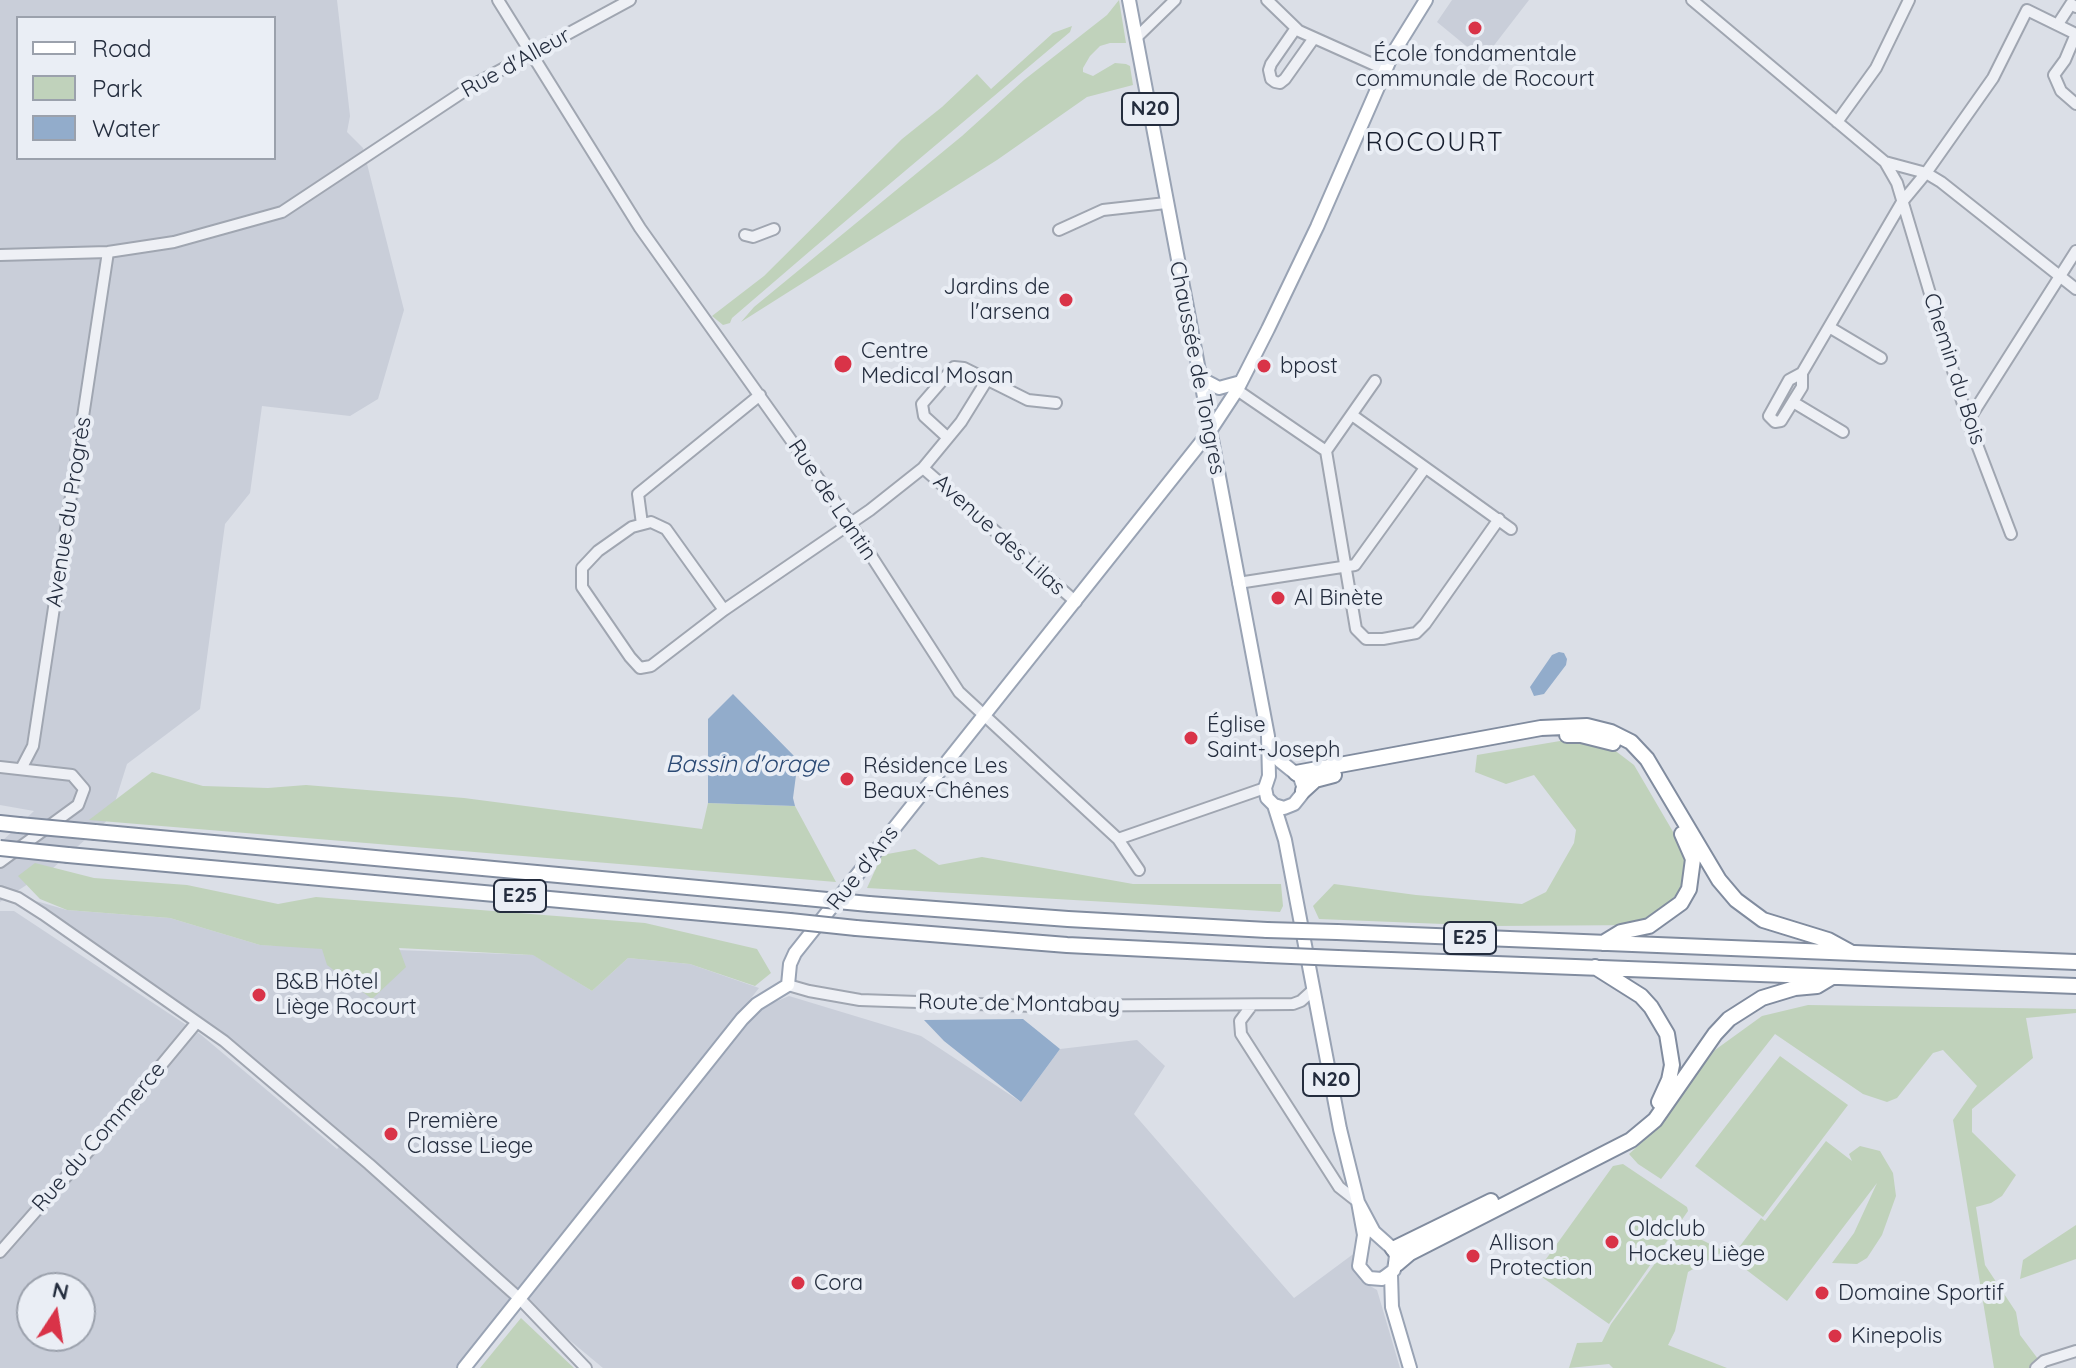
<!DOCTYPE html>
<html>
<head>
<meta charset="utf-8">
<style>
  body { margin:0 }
  #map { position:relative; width:2076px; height:1368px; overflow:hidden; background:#dbdfe7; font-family:Quicksand,sans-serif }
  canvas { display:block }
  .legend { position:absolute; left:16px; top:16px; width:260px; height:144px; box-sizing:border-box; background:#eaeef5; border:2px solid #9ba1ac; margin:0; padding:10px 14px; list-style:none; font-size:24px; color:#242d3e }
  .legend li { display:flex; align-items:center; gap:16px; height:40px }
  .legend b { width:40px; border:2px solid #9ba1ac }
  .north { position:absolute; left:16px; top:1272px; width:80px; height:80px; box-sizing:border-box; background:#eaeef5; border:2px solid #9ba1ac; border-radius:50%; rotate:12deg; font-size:22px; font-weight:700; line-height:32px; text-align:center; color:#242d3e }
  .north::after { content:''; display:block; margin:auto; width:28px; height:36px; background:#d93348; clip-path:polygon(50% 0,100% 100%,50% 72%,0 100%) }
</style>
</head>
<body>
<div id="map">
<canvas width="2076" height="1368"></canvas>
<ul class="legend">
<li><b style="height:10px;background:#fff"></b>Road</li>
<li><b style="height:22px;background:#c0d2bb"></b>Park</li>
<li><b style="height:22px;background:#92accb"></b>Water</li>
</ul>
<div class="north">N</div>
</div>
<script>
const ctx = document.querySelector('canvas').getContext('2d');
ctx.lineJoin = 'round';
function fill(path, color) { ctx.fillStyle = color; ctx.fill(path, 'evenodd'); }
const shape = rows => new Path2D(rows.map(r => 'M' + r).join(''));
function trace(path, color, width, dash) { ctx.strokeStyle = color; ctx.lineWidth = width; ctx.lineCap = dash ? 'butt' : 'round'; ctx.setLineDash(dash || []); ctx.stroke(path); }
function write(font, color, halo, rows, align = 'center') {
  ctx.font = font + ' Quicksand,sans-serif'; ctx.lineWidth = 8; ctx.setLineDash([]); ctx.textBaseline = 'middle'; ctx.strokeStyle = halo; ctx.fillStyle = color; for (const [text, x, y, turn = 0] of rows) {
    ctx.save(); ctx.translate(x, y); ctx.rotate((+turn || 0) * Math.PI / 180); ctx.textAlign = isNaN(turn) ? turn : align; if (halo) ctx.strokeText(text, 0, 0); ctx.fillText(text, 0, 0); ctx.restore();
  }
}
const built = shape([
  [0,0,337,0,350,116,347,132,363,148,404,310,378,399,350,416,262,406,250,493,225,524,200,709,127,764,110,818,53,868,0,902,0,843,34,811,0,805],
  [18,18,274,18,274,158,18,158],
  [1452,0,1529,0,1485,57,1465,45,1437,22],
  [36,901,67,910,170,918,260,945,534,955,592,991,628,958,690,964,759,988,459,1368,0,1368,0,911,14,911,200,1034,337,1149,346,1139],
  [32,1288,80,1288,80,1336,32,1336],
  [789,996,921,1036,1021,1102,1060,1049,1137,1040,1165,1066,1134,1114,1294,1298,1356,1252,1360,1280,1377,1290,1400,1368,603,1368,520,1299,752,1017,770,1004]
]);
const green = shape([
  [1119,0,1126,43,1110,43,1100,46,1090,56,1083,68,1083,72,1093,76,1115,63,1126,64,1130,66,1133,85,1087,97,997,160,741,322,754,307,962,136,1024,80,1107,15],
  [1072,26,1070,32,810,251,732,318,730,323,723,325,712,316,764,276,902,139,942,107,977,74,991,89,1053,33],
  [1583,740,1613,749,1634,765,1686,854,1682,889,1646,925,1493,926,1319,919,1313,906,1334,884,1416,895,1522,904,1546,892,1574,843,1576,830,1534,775,1506,784,1475,772,1477,755,1560,741],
  [152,772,203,786,268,788,306,785,464,798,702,829,708,803,795,806,836,882,89,820],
  [915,849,939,865,982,857,1133,884,1281,884,1283,906,1280,912,867,888,882,855],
  [35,863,94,878,187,885,278,904,316,897,645,923,757,949,771,973,755,986,690,964,628,958,592,991,533,955,399,948,406,967,372,999,327,965,322,949,260,945,170,918,67,910,40,899,18,876],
  [1808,1005,2076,1009,2076,1013,2026,1018,2033,1058,1972,1109,1972,1132,2016,1175,2002,1196,1991,1203,1976,1207,1985,1265,2016,1312,2020,1335,2038,1359,2032,1368,1994,1368,1953,1120,1977,1086,1943,1050,1933,1053,1897,1098,1887,1102,1863,1094,1775,1034,1661,1179,1638,1164,1629,1154,1662,1124,1663,1117,1715,1050,1762,1016],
  [1780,1056,1848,1105,1763,1217,1695,1166],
  [1826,1141,1852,1161,1849,1154,1860,1146,1880,1151,1893,1173,1896,1196,1882,1235,1867,1258,1857,1264,1832,1263,1854,1233,1877,1183,1787,1301,1731,1258,1761,1218,1765,1221],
  [1623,1164,1687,1207,1688,1211,1609,1324,1536,1273,1613,1166],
  [2076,1225,2076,1259,2020,1279,2023,1260],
  [1680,1229,1724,1251,1688,1272,1675,1331,1668,1345,1727,1368,1613,1368,1609,1364,1569,1368,1577,1343,1602,1342,1611,1324],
  [521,1318,574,1368,480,1368]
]);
const water = shape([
  [1559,652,1564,653,1567,659,1566,665,1544,694,1534,696,1530,687,1552,655],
  [733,694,798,760,793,798,795,806,708,803,708,719],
  [1023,1019,1060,1049,1021,1102,944,1041,924,1020]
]);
const minor = shape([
  [498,0,640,228,850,523,959,692,1118,839,1139,870],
  [1267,0,1299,31,1386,70],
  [1692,0,1885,162,1897,183,1968,421,2011,534],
  [2058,24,2071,4,2076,7],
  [1296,28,1271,64,1269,70,1271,79,1275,82,1280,83,1285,79,1314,38],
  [2076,34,2065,60,2054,75,2061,91,2076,104],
  [1137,37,1175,0],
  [1837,122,1876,68,1909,0],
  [1885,162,1926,173,1941,182,2076,289],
  [1059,230,1103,210,1166,203],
  [745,235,753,237,774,229],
  [0,255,108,252,174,242,282,212,475,84,630,0],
  [1829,327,1881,358],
  [1802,373,1789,380,1769,416,1775,422,1781,421,1802,387,1802,373,1902,202,1926,173,1993,78,2027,10,2076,34],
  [1375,381,1326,451,1356,629,1366,639,1383,639,1416,633,1425,624,1499,519],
  [1237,390,1326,451],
  [1793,402,1843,432],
  [1352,415,1511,529],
  [1968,421,2076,251],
  [947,437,924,416,922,404,954,367,964,368,1028,400,1056,403],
  [923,468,1076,602],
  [642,524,638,494,760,395],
  [1238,583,1355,565,1425,468],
  [724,610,666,529,651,522,632,527,598,551,582,568,582,587,630,657,640,668,651,666,724,610,870,510,923,468,961,422,987,380],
  [0,767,72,775,84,789,78,805,0,862],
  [21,769,33,746,108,252],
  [1118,839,1265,788],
  [0,892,18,898,43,914,224,1041,369,1164,520,1299,586,1368],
  [788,985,809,991,860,1000,1034,1006,1293,1004,1301,1001,1312,991],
  [1252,1005,1240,1021,1241,1034,1339,1187,1358,1202],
  [0,1252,115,1121,197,1022],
  [2036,1368,2044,1361,2076,1351]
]);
const major = shape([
  [1129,0,1268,736,1269,776,1265,788,1267,798,1274,805,1285,840,1340,1129,1358,1202,1364,1235,1359,1266,1369,1278,1382,1279,1394,1270,1396,1256,1393,1249,1374,1232,1358,1202],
  [1200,378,1219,388,1241,382],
  [1271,743,1280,761,1300,777,1303,786,1302,794,1294,804,1284,808,1274,805],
  [1391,1275,1392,1307,1410,1368],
  [464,1368,742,1019,757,1004,788,985,790,964,795,953,1210,431,1237,390,1268,329,1317,227,1392,55,1426,0]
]);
const highway = shape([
  [1567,735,1581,735,1613,743],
  [1296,773,1541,728,1587,726,1611,732,1631,742,1647,759,1719,880,1736,900,1763,920,1828,940,1850,952],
  [1303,791,1315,780,1334,775],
  [0,823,19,825],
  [95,832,806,898],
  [68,855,790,921],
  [869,904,1068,919,1267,930],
  [856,928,1067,945,1268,955],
  [1337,932,2076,962],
  [1603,943,1621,932,1649,926,1681,903,1689,889,1693,859,1682,834],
  [1338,958,2076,986],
  [1595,967,1641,996,1651,1007,1667,1034,1672,1065,1669,1080,1659,1102],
  [1393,1249,1491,1201],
  [1397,1264,1410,1253,1631,1140,1655,1120,1715,1034,1729,1019,1762,998,1795,988,1817,986,1832,977]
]);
const highwayBridge = shape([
  [19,825,95,832],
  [0,848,68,855],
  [806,898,869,904],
  [790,921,856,928],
  [1267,930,1337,932],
  [1268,955,1338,958]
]);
const markers = [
  [1475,28,8,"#d93348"],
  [1066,300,8,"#d93348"],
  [843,364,10,"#d93348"],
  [1264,366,8,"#d93348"],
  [1278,598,8,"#d93348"],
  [1191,738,8,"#d93348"],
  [847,779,8,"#d93348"],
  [259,995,8,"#d93348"],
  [391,1134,8,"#d93348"],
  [1612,1242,8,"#d93348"],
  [1473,1256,8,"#d93348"],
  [798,1283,8,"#d93348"],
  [1822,1293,8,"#d93348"],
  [1835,1336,8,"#d93348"]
];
const shields = [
  [1150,109,56],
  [520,896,52],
  [1470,938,52],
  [1331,1080,56]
];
const shieldNames = [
  ["N20",1150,109],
  ["E25",520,896],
  ["E25",1470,938],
  ["N20",1331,1080]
];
const poiNames = [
  ["École fondamentale",1475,54,"center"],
  ["communale de Rocourt",1475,79,"center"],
  ["Jardins de",1050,287,"right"],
  ["l'arsena",1050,312,"right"],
  ["Centre",861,351],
  ["Medical Mosan",861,376],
  ["bpost",1280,366],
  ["Al Binète",1294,598],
  ["Église",1207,725],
  ["Saint-Joseph",1207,750],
  ["Résidence Les",863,766],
  ["Beaux-Chênes",863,791],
  ["B&B Hôtel",275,982],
  ["Liège Rocourt",275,1007],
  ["Première",407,1121],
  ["Classe Liege",407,1146],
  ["Oldclub",1628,1229],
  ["Hockey Liège",1628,1254],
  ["Allison",1489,1243],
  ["Protection",1489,1268],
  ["Cora",814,1283],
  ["Domaine Sportif",1838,1293],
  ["Kinepolis",1851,1336]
];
const streetNames = [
  ["Rue d'Alleur",516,63,-29],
  ["Chaussée de Tongres",1197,368,79],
  ["Chemin du Bois",1954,369,72],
  ["Rue de Lantin",832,500,56],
  ["Avenue du Progrès",69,512,-81],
  ["Avenue des Lilas",999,535,42],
  ["Rue d'Ans",863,868,-52],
  ["Route de Montabay",1019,1004,1],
  ["Rue du Commerce",99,1137,-49]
];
const waterNames = [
  ["Bassin d'orage",747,765]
];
const quarterNames = [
  ["ROCOURT",1435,143]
];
fill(built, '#c9ced9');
fill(green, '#c0d2bb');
fill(water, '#92accb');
trace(minor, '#a0a6b1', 14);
trace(major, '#99a3b4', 16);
trace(highway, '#818c9f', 18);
trace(minor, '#eef0f5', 10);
trace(major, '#fff', 12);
trace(highway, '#fff', 14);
trace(highwayBridge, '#818c9f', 18, []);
trace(highwayBridge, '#fff', 14);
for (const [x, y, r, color] of markers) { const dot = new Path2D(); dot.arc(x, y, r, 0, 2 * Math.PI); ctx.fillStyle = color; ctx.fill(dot); trace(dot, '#eaeef5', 3); }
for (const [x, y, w] of shields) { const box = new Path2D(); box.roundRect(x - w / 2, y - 16, w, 32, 6); ctx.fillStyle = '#eaeef5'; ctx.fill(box); trace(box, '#242d3e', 2); }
write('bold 20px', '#242d3e', null, shieldNames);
write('22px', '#242d3e', '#eaeef5', poiNames, 'left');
write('22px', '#242d3e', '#eaeef5', streetNames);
write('italic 24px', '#2b4a75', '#eaeef5', waterNames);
ctx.letterSpacing = '2px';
write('26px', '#171e2e', '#eaeef5', quarterNames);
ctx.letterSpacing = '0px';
</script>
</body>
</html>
